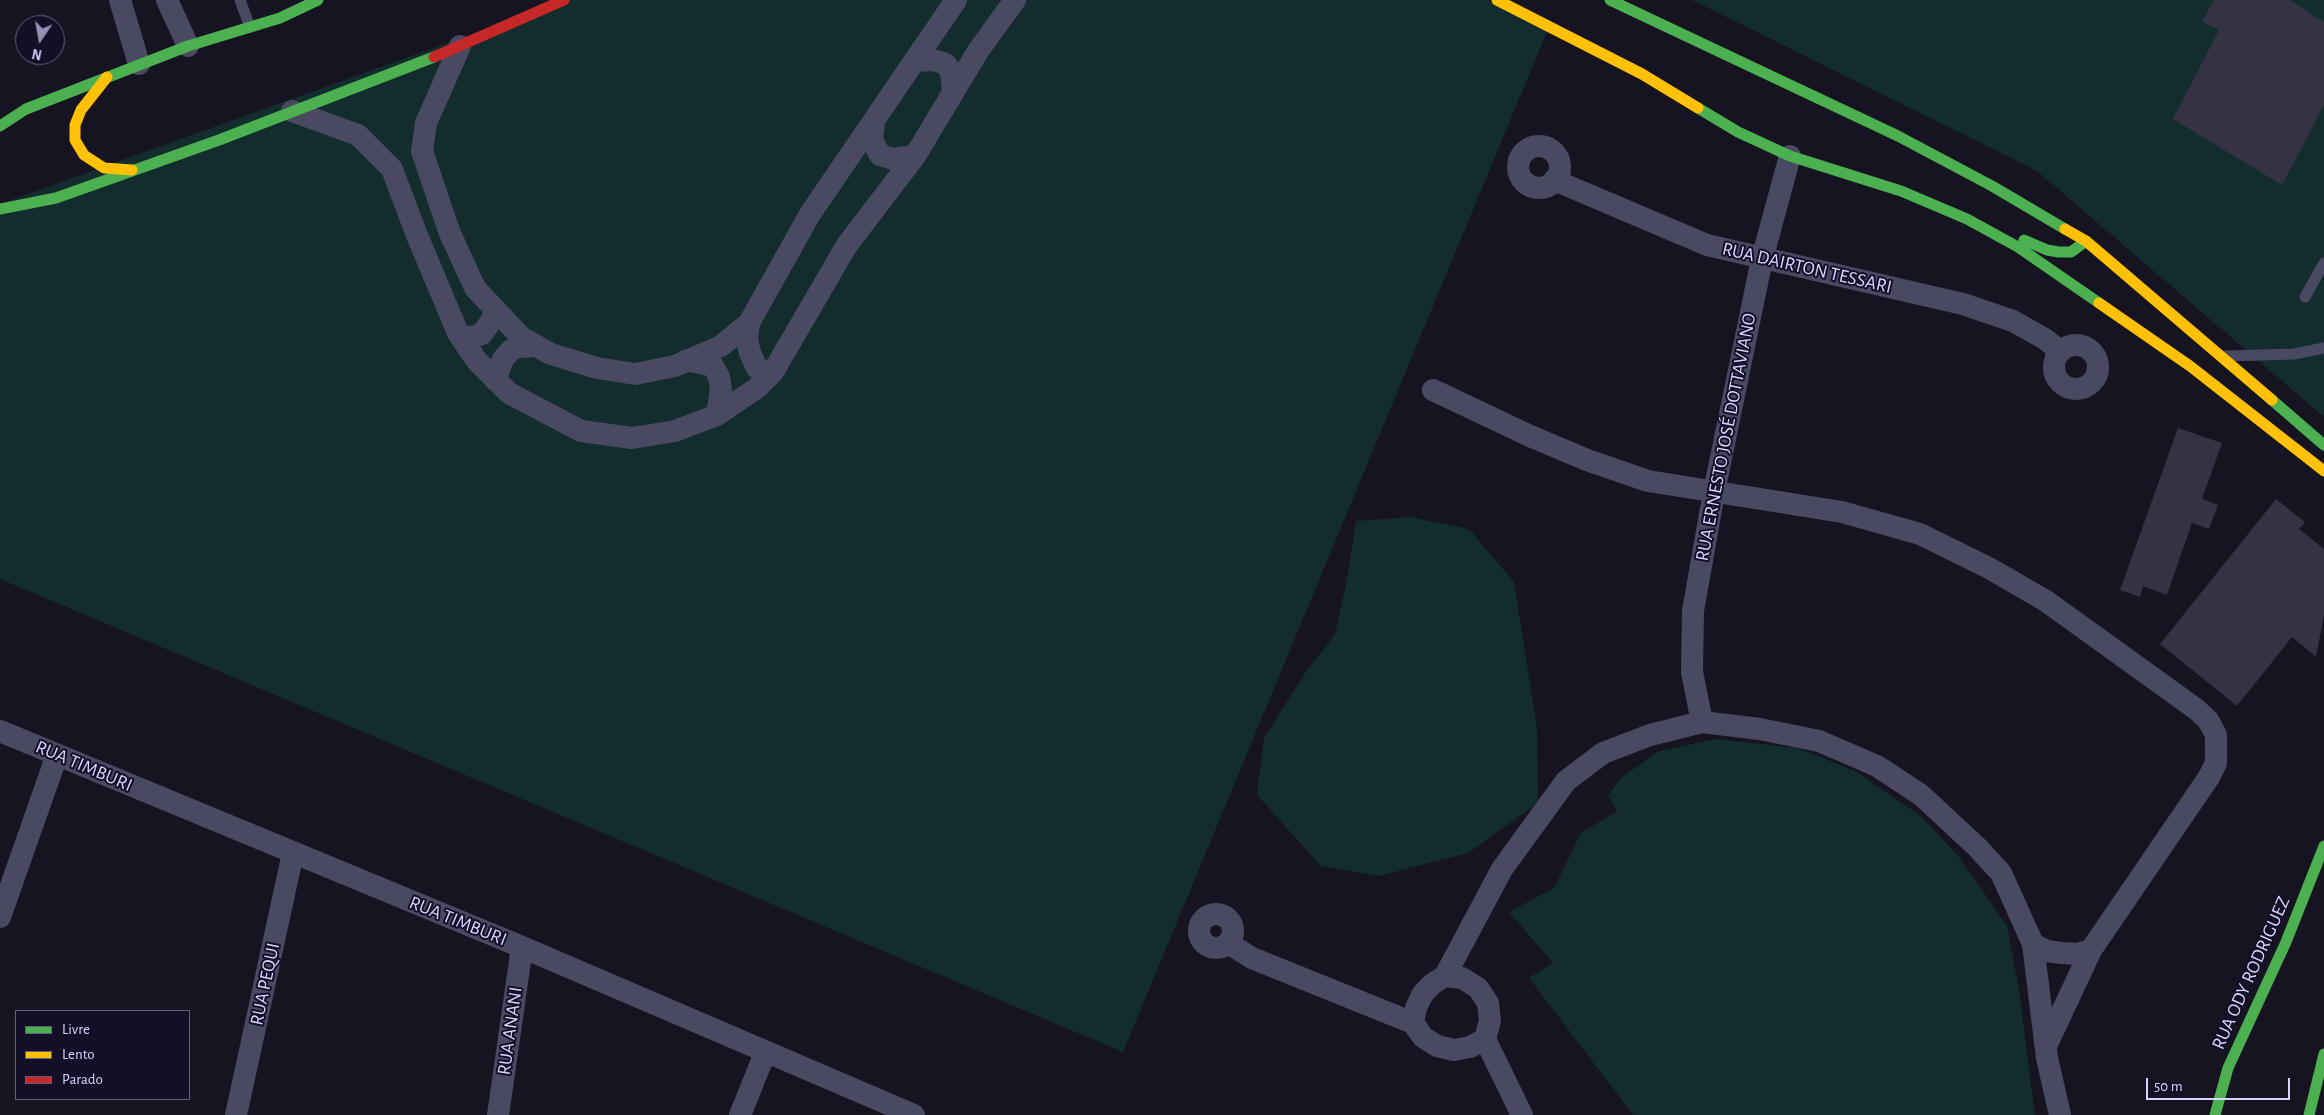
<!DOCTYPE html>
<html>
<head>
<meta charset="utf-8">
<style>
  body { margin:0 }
  #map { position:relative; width:2324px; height:1115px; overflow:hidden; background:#161421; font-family:"Alegreya Sans",sans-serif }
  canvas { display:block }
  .legend { position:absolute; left:15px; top:1010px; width:175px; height:90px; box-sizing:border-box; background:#130f26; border:1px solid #625e7d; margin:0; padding:6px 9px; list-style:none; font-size:15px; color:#d9d4ff }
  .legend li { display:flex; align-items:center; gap:10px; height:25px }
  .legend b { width:25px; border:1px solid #625e7d }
  .north { position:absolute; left:15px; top:15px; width:50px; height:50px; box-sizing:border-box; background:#130f26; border:1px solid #625e7d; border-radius:50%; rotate:192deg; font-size:14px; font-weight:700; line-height:20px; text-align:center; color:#d9d4ff }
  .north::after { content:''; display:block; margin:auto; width:18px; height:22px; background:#9591b1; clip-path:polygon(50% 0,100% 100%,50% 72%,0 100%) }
  .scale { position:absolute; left:2146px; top:1078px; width:144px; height:22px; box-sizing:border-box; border:2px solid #d9d4ff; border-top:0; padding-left:6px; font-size:15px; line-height:18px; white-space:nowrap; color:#d9d4ff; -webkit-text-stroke:4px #130f26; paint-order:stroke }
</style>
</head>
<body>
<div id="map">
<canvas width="2324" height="1115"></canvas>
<ul class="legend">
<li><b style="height:6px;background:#4caf50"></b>Livre</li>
<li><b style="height:6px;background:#ffc107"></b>Lento</li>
<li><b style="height:6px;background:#c62828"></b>Parado</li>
</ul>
<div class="north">N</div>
<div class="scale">50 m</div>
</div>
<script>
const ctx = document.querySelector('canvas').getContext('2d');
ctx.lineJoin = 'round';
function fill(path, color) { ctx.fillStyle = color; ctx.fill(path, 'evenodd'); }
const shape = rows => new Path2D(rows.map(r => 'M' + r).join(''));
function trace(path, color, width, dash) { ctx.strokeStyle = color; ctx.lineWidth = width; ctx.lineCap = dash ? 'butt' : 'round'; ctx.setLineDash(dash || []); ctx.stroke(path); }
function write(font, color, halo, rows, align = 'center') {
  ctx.font = font + ' "Alegreya Sans",sans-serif'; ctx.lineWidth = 4; ctx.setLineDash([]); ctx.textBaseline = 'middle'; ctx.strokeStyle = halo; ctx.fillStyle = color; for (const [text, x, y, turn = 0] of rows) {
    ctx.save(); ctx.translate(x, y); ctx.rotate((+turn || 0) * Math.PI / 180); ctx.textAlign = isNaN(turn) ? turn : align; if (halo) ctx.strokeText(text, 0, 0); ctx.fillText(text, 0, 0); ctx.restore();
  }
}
const green = shape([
  [567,0,1488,0,1549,27,1123,1052,0,579,0,204],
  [1692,0,2324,0,2324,417,2037,171],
  [1410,517,1469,529,1514,582,1537,728,1538,803,1468,853,1379,876,1321,866,1257,795,1264,738,1305,673,1335,634,1347,579,1356,521],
  [1715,739,1798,748,1855,771,1921,816,1959,857,2007,926,2019,990,2035,1115,1633,1115,1529,978,1553,963,1509,912,1554,888,1581,833,1617,811,1608,795,1621,778,1657,752]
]);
const building = shape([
  [2214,0,2290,0,2324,22,2324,105,2282,185,2173,119,2219,30,2202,22],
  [2178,428,2222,443,2202,499,2218,505,2209,529,2192,523,2167,595,2143,586,2140,597,2120,590],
  [2276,499,2305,522,2299,529,2324,549,2324,615,2316,657,2292,637,2237,706,2160,644]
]);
const lane = shape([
  [240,0,250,27],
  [2305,297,2324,263],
  [2226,356,2294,354,2324,348]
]);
const street = shape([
  [120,0,139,64],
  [167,0,188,46],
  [460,46,426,123,422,151,449,231,475,288,522,338,551,354,597,368,635,374,675,366,721,346,749,323,810,214,956,0],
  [916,61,933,60,946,64,951,73,953,92],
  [292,111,358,135,392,169,416,233,458,333,477,361,509,393,581,431,632,438,675,431,717,415,757,388,773,372,847,245,915,156,978,51,1015,0],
  [874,122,872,140,880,155,893,159,915,156],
  '1518 167a21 21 0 1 1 42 0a21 21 0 1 1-42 0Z',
  [1554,180,1707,245,1963,304,2013,321,2045,339,2060,351],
  [749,323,747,339,750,353,757,368,765,371,773,372],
  [458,333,469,338,482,334,493,318,494,308],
  '2054 367a22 22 0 1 1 44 0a22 22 0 1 1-44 0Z',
  [687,360,713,366,719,377,721,389,717,415],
  [495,380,503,359,511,350,519,347,536,346],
  [1433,390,1530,436,1587,460,1648,481,1842,512,1920,534,1989,568,2046,601,2196,709,2208,720,2216,735,2216,763,2209,777,2091,950,2047,1044],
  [1702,722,1692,672,1693,611,1714,492,1762,259,1790,156],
  [0,731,522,947,914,1115],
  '1199 931a17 17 0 1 1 34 0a17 17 0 1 1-34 0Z',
  [0,917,57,755],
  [1228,943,1252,958,1413,1023,1423,1037,1437,1046,1454,1050,1470,1047,1485,1039,1490,1021,1488,1003,1478,988,1462,978,1445,976],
  [2033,944,2047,951,2062,953,2077,954,2091,950],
  [1413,1023,1416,1008,1422,995,1432,984,1445,976,1502,869,1566,781,1603,753,1650,735,1702,722,1760,729,1819,741,1877,766,1921,795,1977,847,2001,873,2033,944,2047,1058,2060,1115],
  [1485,1039,1522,1115],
  [236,1115,293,853],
  [498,1115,522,947],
  [740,1115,765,1053]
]);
const fast = shape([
  [1610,0,1898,136,1992,186,2065,229],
  [1698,108,1738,132,1790,156,1901,191,1967,219,2018,247,2099,303],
  [0,126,26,109,188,46,280,18,318,0],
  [0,209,56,198,219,140,434,57],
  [2024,240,2047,250,2059,252,2071,252,2086,241],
  [2272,400,2324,445],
  [2215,1115,2228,1068,2286,942,2324,846],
  [2309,1115,2324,1054]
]);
const slow = shape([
  [1497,0,1642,74,1698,108],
  [107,77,81,110,75,125,75,140,84,155,104,168,132,170],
  [2065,229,2086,241,2272,400],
  [2099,303,2190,366,2324,471]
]);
const jam = shape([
  [434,57,564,0]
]);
const streetNames = [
  ["RUA DAIRTON TESSARI",1807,268,13],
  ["RUA ERNESTO JOSÉ DOTTAVIANO",1726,437,-79],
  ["RUA TIMBURI",84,766,23],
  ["RUA TIMBURI",458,921,22],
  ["RUA ODY RODRIGUEZ",2251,973,-66],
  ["RUA PEQUI",265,984,-78],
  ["RUA ANANI",510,1031,-82]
];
fill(green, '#132c2d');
fill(building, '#343243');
trace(lane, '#4a4962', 11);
trace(street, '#4a4962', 22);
trace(fast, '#4caf50', 11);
trace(slow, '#ffc107', 11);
trace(jam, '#c62828', 11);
write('19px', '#d9d4ff', '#130f26', streetNames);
</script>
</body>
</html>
